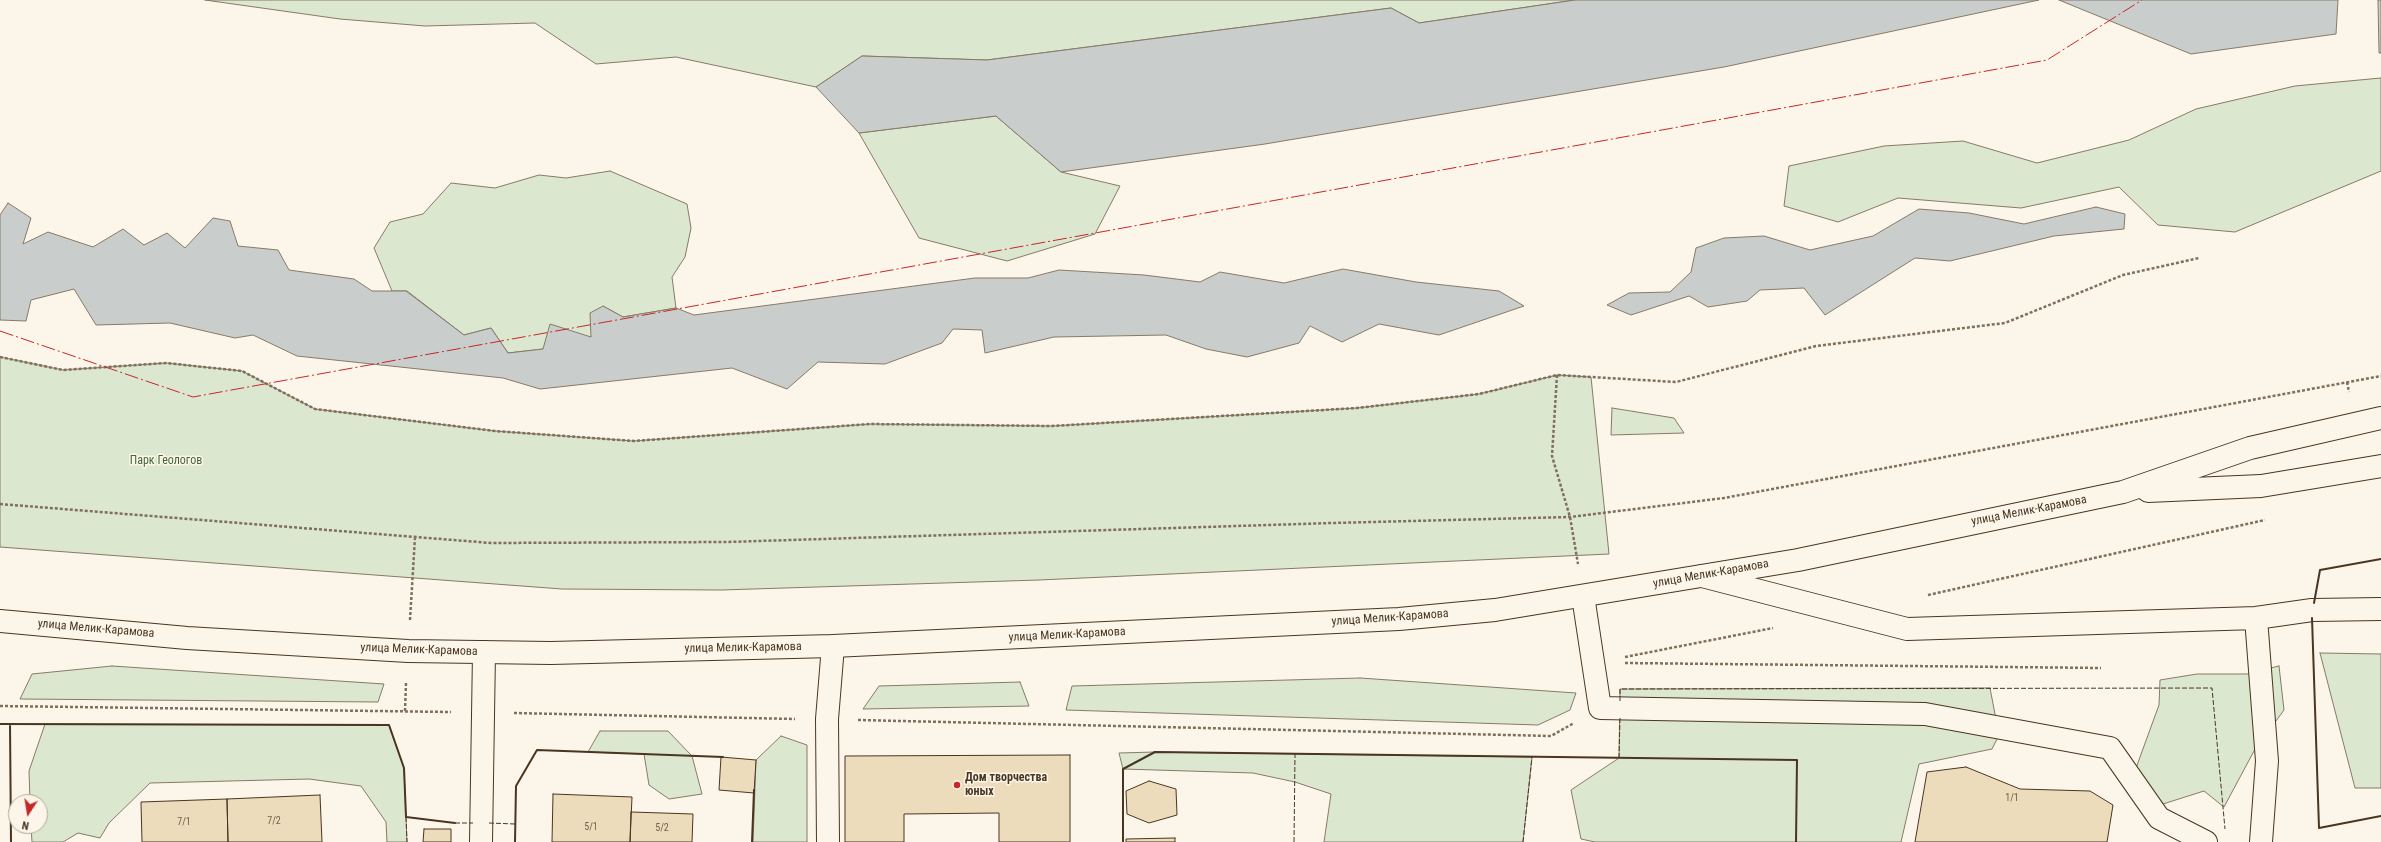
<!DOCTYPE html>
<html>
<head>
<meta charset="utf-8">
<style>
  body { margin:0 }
  #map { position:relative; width:2381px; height:842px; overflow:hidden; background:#fbf6e9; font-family:"Roboto Condensed",sans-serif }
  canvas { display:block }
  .north { position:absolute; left:8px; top:794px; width:40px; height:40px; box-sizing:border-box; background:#fbf6e9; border:1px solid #b4a999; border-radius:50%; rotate:192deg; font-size:11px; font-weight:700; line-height:16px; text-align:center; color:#4a3520 }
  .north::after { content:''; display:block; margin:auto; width:14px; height:18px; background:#c62828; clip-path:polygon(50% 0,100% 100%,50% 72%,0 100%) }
</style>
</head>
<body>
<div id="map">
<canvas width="2381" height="842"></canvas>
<div class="north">N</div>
</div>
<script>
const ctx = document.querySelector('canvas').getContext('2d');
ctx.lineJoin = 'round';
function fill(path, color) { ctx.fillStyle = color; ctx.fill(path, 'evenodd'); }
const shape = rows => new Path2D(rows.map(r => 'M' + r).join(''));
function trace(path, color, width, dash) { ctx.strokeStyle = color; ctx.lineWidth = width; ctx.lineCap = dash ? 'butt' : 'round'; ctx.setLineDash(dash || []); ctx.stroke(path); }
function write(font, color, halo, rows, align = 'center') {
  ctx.font = font + ' "Roboto Condensed",sans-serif'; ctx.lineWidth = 3; ctx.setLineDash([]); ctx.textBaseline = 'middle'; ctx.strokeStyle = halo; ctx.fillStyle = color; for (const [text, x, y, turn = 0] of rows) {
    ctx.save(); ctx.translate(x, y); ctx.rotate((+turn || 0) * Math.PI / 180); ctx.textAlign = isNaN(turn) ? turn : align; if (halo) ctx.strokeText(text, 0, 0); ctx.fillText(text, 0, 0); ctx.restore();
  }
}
const green = shape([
  [205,0,1575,0,1419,23,1391,8,987,60,862,56,816,87,676,57,596,64,535,23,425,26,340,19,205,0],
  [2381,78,2381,171,2235,232,2158,225,2119,187,2021,208,1898,198,1838,222,1784,206,1789,166,1884,146,1963,141,2037,163,2129,140,2196,109,2295,86,2381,78],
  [996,116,1061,172,1120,186,1095,234,1007,261,919,238,859,133,996,116],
  [610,171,687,204,691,228,685,257,672,277,676,308,623,317,603,306,591,337,543,349,508,353,491,328,464,335,407,291,392,291,374,248,390,222,423,214,451,183,495,188,539,175,566,178,610,171],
  [0,357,63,370,166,363,242,371,315,409,495,431,633,441,870,424,1052,426,1357,408,1479,394,1557,375,1591,377,1609,554,1039,580,721,590,562,589,0,547,0,357],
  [1612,408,1674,418,1684,433,1611,435,1612,408],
  [2320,653,2381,654,2381,788,2355,788,2320,653],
  [112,666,384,684,378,702,20,699,32,674,112,666],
  [2279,666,2284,710,2254,751,2224,807,2204,791,2163,804,2136,768,2159,705,2160,680,2197,674,2247,674,2279,666],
  [1360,678,1576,693,1570,710,1538,725,1066,710,1072,686,1360,678],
  [1020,682,1029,706,863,709,879,686,1020,682],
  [1990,688,1999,735,1992,749,1919,764,1901,842,1595,842,1581,839,1571,790,1619,758,1620,689,1990,688],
  [45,724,389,725,404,768,407,842,387,842,386,822,361,786,309,779,150,783,109,823,100,838,78,833,63,842,32,842,31,826,40,826,40,802,30,802,29,771,45,724],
  [600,731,668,731,692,756,702,794,669,799,649,785,644,754,588,752,600,731],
  [781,736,807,745,807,842,753,842,756,760,781,736],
  [1155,752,1532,757,1523,842,1324,842,1331,794,1295,782,1253,773,1123,769,1119,753,1155,752]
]);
const water = shape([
  [1575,0,2039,0,1724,67,1265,144,1061,172,996,116,859,133,816,87,862,56,987,60,1391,8,1419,23,1575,0],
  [2059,0,2338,0,2336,34,2191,54,2059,0],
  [2378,0,2381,0,2381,53,2379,53,2378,0],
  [8,203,31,218,23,244,48,232,93,247,123,229,144,245,167,233,185,248,213,218,230,221,238,246,278,250,289,270,354,279,372,291,406,291,464,335,491,328,508,353,543,349,550,324,591,337,590,313,603,306,623,317,676,308,694,315,975,278,1028,278,1059,270,1144,275,1200,282,1220,272,1284,283,1343,269,1416,282,1499,291,1524,306,1439,335,1379,324,1342,342,1310,326,1299,343,1247,357,1206,349,1166,335,1054,337,985,353,982,330,953,329,942,343,885,364,818,362,787,389,732,368,540,389,503,378,297,356,253,335,235,338,170,323,96,325,74,289,31,300,26,321,0,320,0,215,8,203],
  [2096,207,2125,214,2124,229,2054,236,1950,261,1915,258,1825,315,1804,288,1760,290,1747,301,1708,307,1689,296,1631,315,1607,305,1629,293,1670,292,1691,272,1696,248,1724,238,1764,236,1810,250,1873,236,1919,209,1969,213,2024,224,2096,207]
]);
const building = shape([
  [1070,755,1070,842,999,842,999,813,904,814,904,842,845,842,845,756,1070,755],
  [721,757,756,760,754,793,719,790,721,757],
  [1966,767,2020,789,2090,791,2113,805,2107,842,1915,842,1927,772,1966,767],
  [1149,781,1176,789,1177,815,1149,823,1127,814,1126,791,1149,781],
  [553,794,632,797,630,842,552,842,553,794],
  [320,795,322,842,228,842,227,799,320,795],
  [227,799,228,842,142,842,141,802,227,799],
  [631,812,693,814,692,842,630,842,631,812],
  [424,829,451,829,451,842,423,842,424,829],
  [1175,838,1175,842,1126,842,1126,839,1175,838]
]);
const path = shape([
  [0,357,63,370,166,363,242,371,315,409,495,431,634,441,870,424,1052,426,1357,408,1479,394,1557,375,1676,382,1816,346,2005,323,2123,275,2199,258],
  [1557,375,1552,456,1570,517,1578,564],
  [2347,382,2349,392],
  [0,504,491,543,727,542,1332,523,1570,517,1724,498,2381,376],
  [1928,595,2265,520],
  [410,620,415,537],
  [1625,657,1773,628],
  [1625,663,2101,668],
  [0,706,451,712],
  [405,711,406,683],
  [514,713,795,719],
  [858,720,1551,736,1574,723]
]);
const minor = shape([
  [1702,576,1907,629,2256,618,2312,610,2381,609],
  [1583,596,1600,708,1925,714,2110,748,2159,818,2206,842],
  [2256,618,2267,761,2261,842],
  [481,842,484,652],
  [828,842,827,719,833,646]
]);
const major = shape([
  [2148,491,2261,486,2381,466],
  [0,621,187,638,408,651,551,653,833,646,1399,619,1495,610,1798,560,2123,492,2250,448,2381,418]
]);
const fence = shape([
  [1620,701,1620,689,2212,688,2225,829],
  [1619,758,1620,717],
  [406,817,407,842],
  [455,823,473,823],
  [489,823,515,824],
  [1294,842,1295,754],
  [1523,842,1532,757]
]);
const wall = shape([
  [2314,603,2320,570,2381,559],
  [2312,618,2319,828,2381,816],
  [0,724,389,725,404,768,406,817,455,823],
  [10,724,11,842],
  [515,842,516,786,537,750,723,757],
  [752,842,754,790],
  [1123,842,1123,769,1155,752,1797,760,1796,842]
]);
const power = shape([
  [0,331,193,397,2047,60,2142,0]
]);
const markers = [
  [957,785,4,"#c62828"]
];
const numberNames = [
  ["1/1",2012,798],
  ["7/2",274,821],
  ["7/1",184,822],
  ["5/1",591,827],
  ["5/2",662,828]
];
const parkNames = [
  ["Парк Геологов",166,461]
];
const streetNames = [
  ["улица Мелик-Карамова",2029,511,-11],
  ["улица Мелик-Карамова",1711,574,-10],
  ["улица Мелик-Карамова",1390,618,-4],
  ["улица Мелик-Карамова",96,629,5],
  ["улица Мелик-Карамова",1067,635,-3],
  ["улица Мелик-Карамова",743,648,-1],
  ["улица Мелик-Карамова",419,650,2]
];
const poiNames = [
  ["Дом творчества",965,778],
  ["юных",965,792]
];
fill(green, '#dce7d0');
trace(green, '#887966', 1);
fill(water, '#c9cecd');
trace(water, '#887966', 1);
fill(building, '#ecdcbc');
trace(building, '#4a3520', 1);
trace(minor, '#4a3520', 24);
trace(major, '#4a3520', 24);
trace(path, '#7f6f5c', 2.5, [3, 2]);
trace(minor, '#fbf6e9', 22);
trace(major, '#fbf6e9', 22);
trace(fence, '#4a3520', 1, [5, 2]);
trace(wall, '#4a3520', 2);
trace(power, '#c62828', 1, [14, 3, 2, 3]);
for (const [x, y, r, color] of markers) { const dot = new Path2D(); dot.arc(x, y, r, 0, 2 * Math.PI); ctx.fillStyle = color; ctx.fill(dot); trace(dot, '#fbf6e9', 1.5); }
write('10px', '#725f47', null, numberNames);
write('12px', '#436837', '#fbf6e9', parkNames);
write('12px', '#4a3520', '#fbf6e9', streetNames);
write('bold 12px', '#4a3520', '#fbf6e9', poiNames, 'left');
</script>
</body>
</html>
